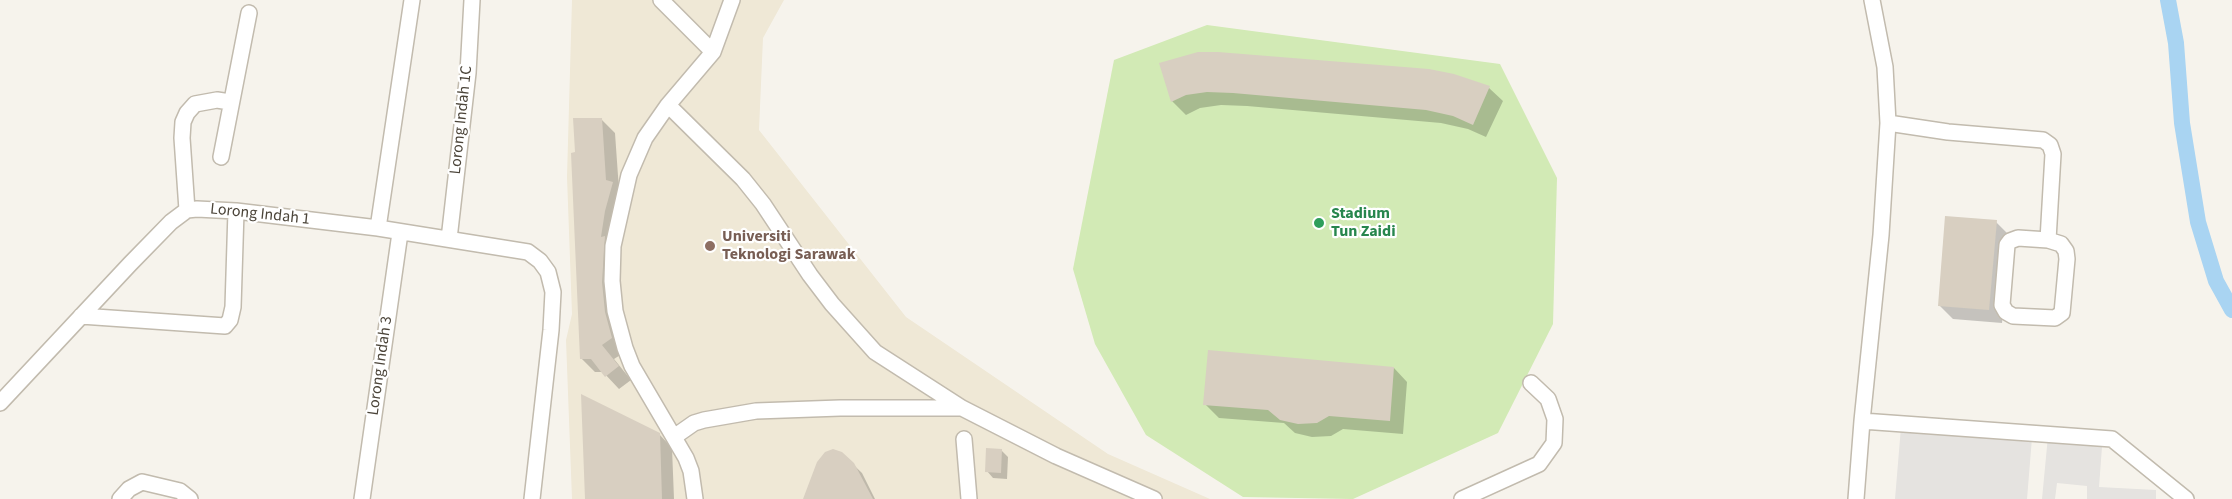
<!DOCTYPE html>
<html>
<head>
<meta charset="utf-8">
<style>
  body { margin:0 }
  canvas { display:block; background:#f6f3ec }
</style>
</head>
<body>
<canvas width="2232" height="499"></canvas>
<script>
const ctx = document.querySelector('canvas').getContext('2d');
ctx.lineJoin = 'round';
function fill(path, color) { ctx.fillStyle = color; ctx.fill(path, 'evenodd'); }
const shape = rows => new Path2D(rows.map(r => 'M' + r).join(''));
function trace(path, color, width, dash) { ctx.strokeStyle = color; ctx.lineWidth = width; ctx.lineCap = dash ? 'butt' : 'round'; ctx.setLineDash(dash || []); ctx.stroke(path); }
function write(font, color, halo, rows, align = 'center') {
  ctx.font = font + ' "Source Sans 3",sans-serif'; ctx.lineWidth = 4.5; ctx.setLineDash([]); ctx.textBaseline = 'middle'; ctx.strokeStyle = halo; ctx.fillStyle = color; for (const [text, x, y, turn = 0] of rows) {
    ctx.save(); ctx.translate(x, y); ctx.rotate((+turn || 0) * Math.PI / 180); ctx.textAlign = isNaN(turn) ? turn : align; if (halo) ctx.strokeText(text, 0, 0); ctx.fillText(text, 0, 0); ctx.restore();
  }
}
const education = shape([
  [572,0,784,0,763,38,759,130,906,317,1108,454,1210,499,572,499,566,340,572,314,567,177]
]);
const green = shape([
  [1207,25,1500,64,1557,178,1553,324,1498,433,1353,499,1243,497,1146,435,1095,344,1073,269,1114,60]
]);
const parking = shape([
  [1901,427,2032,438,2027,499,1895,499],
  [2048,436,2063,437,2063,443,2102,447,2099,487,2156,490,2156,499,2087,499,2087,486,2057,483,2055,499,2042,499]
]);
const shadow = shape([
  [1161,64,1454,75,1489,88,1503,101,1486,137,1468,129,1441,123,1247,106,1221,105,1200,108,1186,115,1172,101],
  [601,119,615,133,619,190,615,296,625,352,614,359,631,380,619,389,603,372,595,372,581,358,576,153],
  [1996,222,2010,236,2002,323,1953,319,1940,306],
  [1394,368,1407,382,1403,434,1343,429,1331,436,1312,437,1295,433,1284,423,1219,418,1205,404],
  [659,434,672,448,674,499,586,499],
  [1001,450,1008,457,1007,479,993,478,987,471],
  [841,453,862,473,875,499,805,499]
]);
const canal = shape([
  [2168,0,2176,43,2182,123,2198,222,2216,281,2232,310]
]);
const building = shape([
  [1198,52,1218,52,1429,69,1454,74,1490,86,1473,125,1453,116,1426,110,1233,93,1207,92,1186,95,1171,102,1159,63],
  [573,118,602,118,606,180,613,182,605,211,601,237,605,236,602,282,605,312,612,338,602,345,619,366,605,377,591,359,580,359,571,153,575,152],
  [1945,216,1997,220,1989,310,1938,306],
  [1208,350,1394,367,1390,421,1329,416,1317,423,1298,424,1280,420,1268,410,1203,405],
  [581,394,660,433,662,499,585,499],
  [986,448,1002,449,1001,473,985,472],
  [833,449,842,452,854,463,873,499,803,499,817,462,825,452]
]);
const minor = shape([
  [661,0,713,52],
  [668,105,743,179,763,204,810,275,832,304,875,352,962,408,1056,456,1154,499],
  [1888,123,1948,132,2043,140,2050,145,2053,154,2048,240],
  [221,157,249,13],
  [187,210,182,138,183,122,187,113,195,104,217,100,230,102],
  [378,228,412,0],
  [2018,238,2048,240,2061,244,2066,251,2067,259,2062,313,2055,318,2013,316,2006,312,2002,305,2007,245,2010,241,2018,238],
  [449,239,468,73,472,0],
  [81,316,225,326,230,320,233,307,236,211],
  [0,403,130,264,171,222,187,210,197,209,236,211,378,228,528,252,540,261,548,272,553,292,551,330,532,499],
  [1862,421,2112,439,2186,499],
  [674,437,694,423,704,420,756,411,840,408,962,408],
  [964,439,969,499],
  [120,499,129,489,142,482,180,491,190,499],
  [362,499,400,233],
  [695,499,691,471,686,458,632,366,625,348,615,311,612,281,613,246,629,175,645,138,668,105,713,52,732,0],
  [1462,499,1539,464,1554,443,1555,419,1548,399,1531,383],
  [1856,499,1862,421,1881,235,1888,123,1885,67,1872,0]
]);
const markers = [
  [1319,223,6,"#2e9e5b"],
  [710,246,6,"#8d6e63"]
];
const streetNames = [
  ["Lorong Indah 1C",462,120,-84],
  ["Lorong Indah 1",260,215,6],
  ["Lorong Indah 3",381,366,-82]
];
const leisureNames = [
  ["Stadium",1331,214],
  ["Tun Zaidi",1331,232]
];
const educationNames = [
  ["Universiti",722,237],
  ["Teknologi Sarawak",722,255]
];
fill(education, '#efe8d6');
fill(green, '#d2eab5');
fill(parking, '#e5e3e0');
fill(shadow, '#0003');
trace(canal, '#a9d4f2', 16);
fill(building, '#d8cfc1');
trace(minor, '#c2bbae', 18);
trace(minor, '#fff', 15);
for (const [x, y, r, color] of markers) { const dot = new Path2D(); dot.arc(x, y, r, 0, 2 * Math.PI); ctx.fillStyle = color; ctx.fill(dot); trace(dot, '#fff', 2); }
write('16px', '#4b4439', '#fff', streetNames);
write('bold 16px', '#27864d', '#fff', leisureNames, 'left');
write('bold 16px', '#785e54', '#fff', educationNames, 'left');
</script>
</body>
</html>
